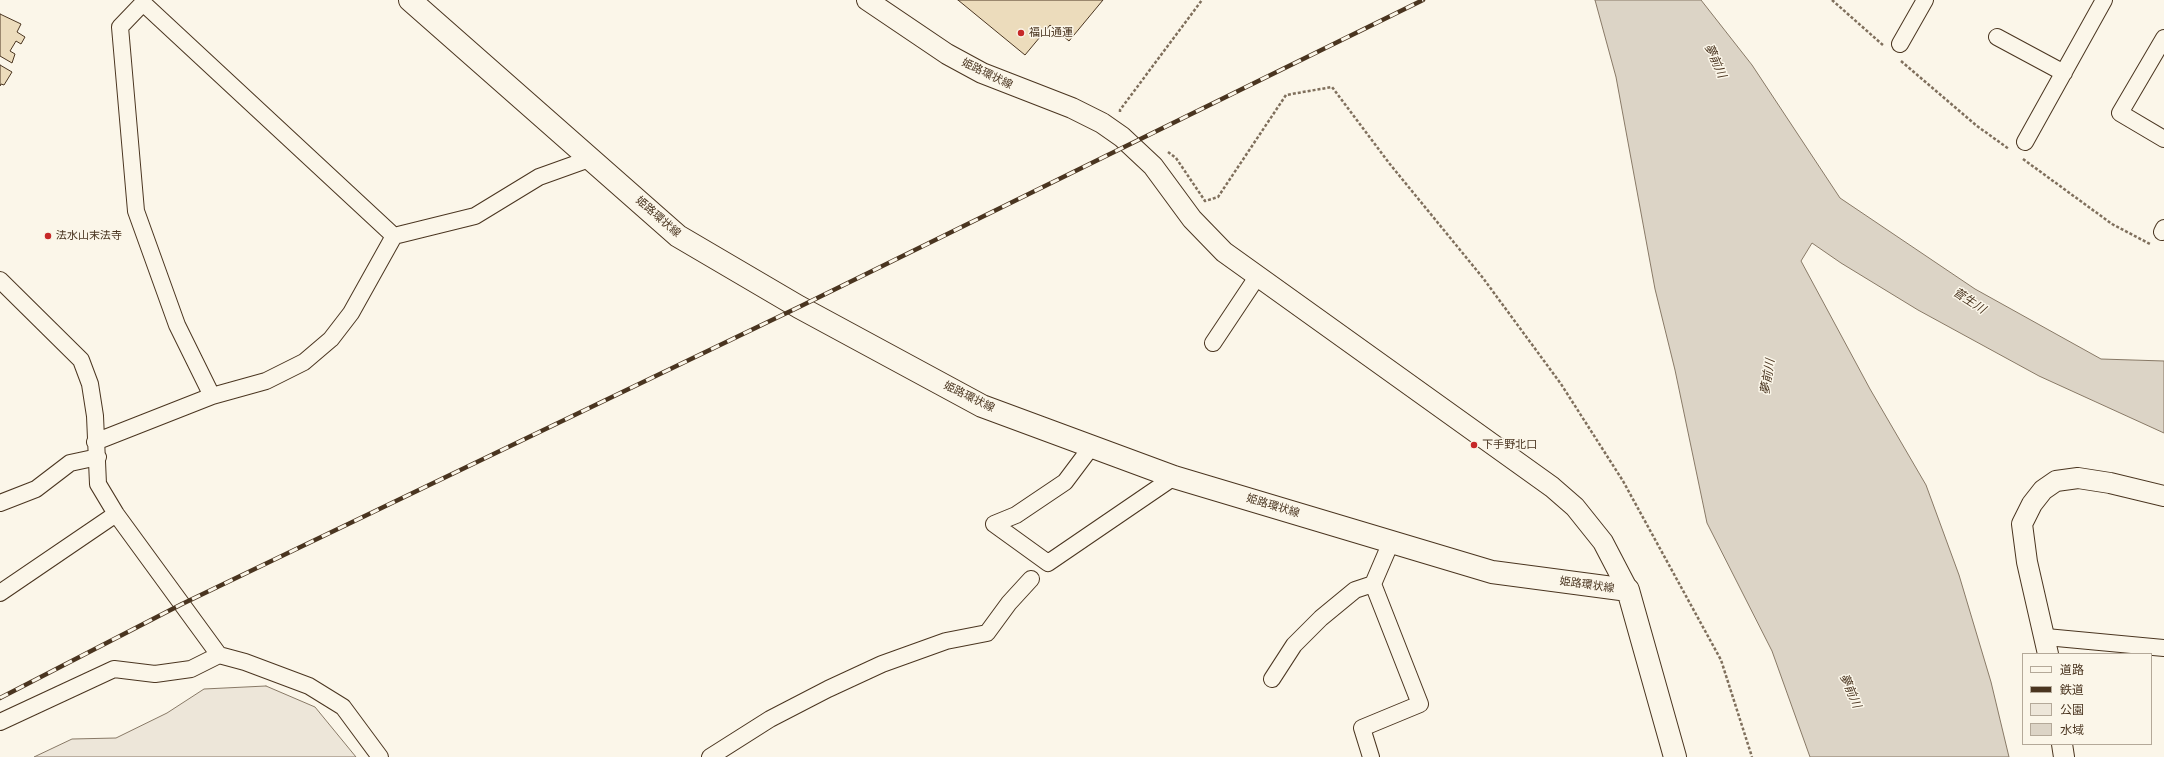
<!DOCTYPE html>
<html>
<head>
<meta charset="utf-8">
<style>
  body { margin:0 }
  #map { position:relative; width:2164px; height:757px; overflow:hidden; background:#fbf6e9; font-family:"Noto Sans","Noto Sans JP",sans-serif }
  canvas { display:block }
  .legend { position:absolute; left:2022px; top:653px; width:130px; height:92px; box-sizing:border-box; background:#fbf6e9; border:1px solid #b4a999; margin:0; padding:5px 7px; list-style:none; font-size:12px; color:#4a3520 }
  .legend li { display:flex; align-items:center; gap:8px; height:20px }
  .legend b { width:20px; border:1px solid #b4a999 }
</style>
</head>
<body>
<div id="map">
<canvas width="2164" height="757"></canvas>
<ul class="legend">
<li><b style="height:5px;background:#fbf6e9"></b>道路</li>
<li><b style="height:5px;background:#4a3520"></b>鉄道</li>
<li><b style="height:11px;background:#ede6d9"></b>公園</li>
<li><b style="height:11px;background:#dcd4c6"></b>水域</li>
</ul>
</div>
<script>
const ctx = document.querySelector('canvas').getContext('2d');
ctx.lineJoin = 'round';
function fill(path, color) { ctx.fillStyle = color; ctx.fill(path, 'evenodd'); }
const shape = rows => new Path2D(rows.map(r => 'M' + r).join(''));
function trace(path, color, width, dash) { ctx.strokeStyle = color; ctx.lineWidth = width; ctx.lineCap = dash ? 'butt' : 'round'; ctx.setLineDash(dash || []); ctx.stroke(path); }
function write(font, color, halo, rows, align = 'center') {
  ctx.font = font + ' "Noto Sans","Noto Sans JP",sans-serif'; ctx.lineWidth = 3; ctx.setLineDash([]); ctx.textBaseline = 'middle'; ctx.strokeStyle = halo; ctx.fillStyle = color; for (const [text, x, y, turn = 0] of rows) {
    ctx.save(); ctx.translate(x, y); ctx.rotate((+turn || 0) * Math.PI / 180); ctx.textAlign = isNaN(turn) ? turn : align; if (halo) ctx.strokeText(text, 0, 0); ctx.fillText(text, 0, 0); ctx.restore();
  }
}
const green = shape([
  [266,686,315,707,356,757,34,757,72,739,116,738,167,713,204,689,266,686]
]);
const water = shape([
  [1595,0,1701,0,1752,65,1840,198,1975,289,2101,359,2164,361,2164,433,2039,376,1918,310,1841,263,1812,243,1801,261,1870,389,1926,485,1959,575,1991,682,2009,757,1810,757,1772,651,1707,523,1675,370,1655,289,1616,77,1595,0]
]);
const building = shape([
  [958,0,1103,0,1069,41,1050,25,1025,55,958,0],
  [0,14,21,24,17,32,25,37,21,44,16,41,10,51,15,54,12,63,0,56,0,14],
  [0,65,12,72,4,85,1,84,0,86,0,65]
]);
const path = shape([
  [1832,0,1884,46],
  [1901,61,1977,126,2009,149],
  [1120,112,1120,110,1202,0],
  [1168,152,1176,158,1205,201,1218,197,1286,95,1332,87,1389,163,1483,278,1561,384,1623,481,1721,660,1752,757],
  [2023,159,2112,224,2150,244]
]);
const minor = shape([
  [1997,37,2064,73],
  [2164,38,2120,113,2164,139],
  [1900,44,1925,0],
  [2025,142,2104,0],
  [2162,232,2164,228],
  [0,280,81,360,90,384,95,416,98,484,116,514,219,655,245,662,309,686,343,707,380,757],
  [1213,343,1257,277],
  [212,396,177,325,136,211,120,27,143,3,394,236],
  [95,442,212,396,266,381,304,362,331,339,351,313,394,236,475,216,539,177,592,158],
  [1092,446,1065,482,1016,515,994,524,1048,563,1174,477],
  [0,503,36,489,70,463,98,457],
  [0,593,116,514],
  [2046,637,2164,648],
  [1272,679,1294,645,1321,618,1355,590,1373,584],
  [0,722,114,669,155,674,191,669,219,655],
  [710,757,770,719,828,689,882,664,946,641,987,633,1009,603,1031,579],
  [1371,757,1362,728,1420,704,1373,584,1391,542]
]);
const tertiary = shape([
  [867,0,947,54,982,73,1072,108,1102,123,1122,137,1153,166,1192,219,1224,252,1552,487,1575,507,1603,542,1628,590],
  [2048,654,2027,562,2022,524,2032,504,2043,490,2056,481,2078,478,2110,483,2164,496],
  [2062,744,2064,757]
]);
const secondary = shape([
  [410,0,678,236,799,307,982,406,1174,477,1492,572,1628,590,1675,757]
]);
const rail = shape([
  [0,698,182,604,799,307,1423,0]
]);
const markers = [
  [1021,33,4,"#c62828"],
  [48,236,4,"#c62828"],
  [1474,445,4,"#c62828"]
];
const poiNames = [
  ["福山通運",1029,33],
  ["法水山末法寺",56,236],
  ["下手野北口",1482,445]
];
const streetNames = [
  ["姫路環状線",987,74,26],
  ["姫路環状線",658,217,41],
  ["姫路環状線",969,397,26],
  ["姫路環状線",1273,506,17],
  ["姫路環状線",1587,585,8]
];
const waterNames = [
  ["夢前川",1715,61,66],
  ["菅生川",1969,301,33],
  ["夢前川",1768,377,-81],
  ["夢前川",1850,691,67]
];
fill(green, '#ede6d9');
trace(green, '#887966', 1);
fill(water, '#dcd4c6');
trace(water, '#887966', 1);
fill(building, '#ecdcbc');
trace(building, '#4a3520', 1);
trace(minor, '#4a3520', 18);
trace(tertiary, '#4a3520', 22);
trace(secondary, '#4a3520', 24);
trace(path, '#7f6f5c', 2.5, [3, 2]);
trace(minor, '#fbf6e9', 16);
trace(tertiary, '#fbf6e9', 20);
trace(secondary, '#fbf6e9', 22);
trace(rail, '#4a3520', 4.5);
trace(rail, '#fbf6e9', 3, [9]);
for (const [x, y, r, color] of markers) { const dot = new Path2D(); dot.arc(x, y, r, 0, 2 * Math.PI); ctx.fillStyle = color; ctx.fill(dot); trace(dot, '#fbf6e9', 1.5); }
write('11px', '#4a3520', '#fbf6e9', poiNames, 'left');
write('11px', '#4a3520', '#fbf6e9', streetNames);
write('italic 12px', '#4a3520', '#fbf6e9', waterNames);
</script>
</body>
</html>
